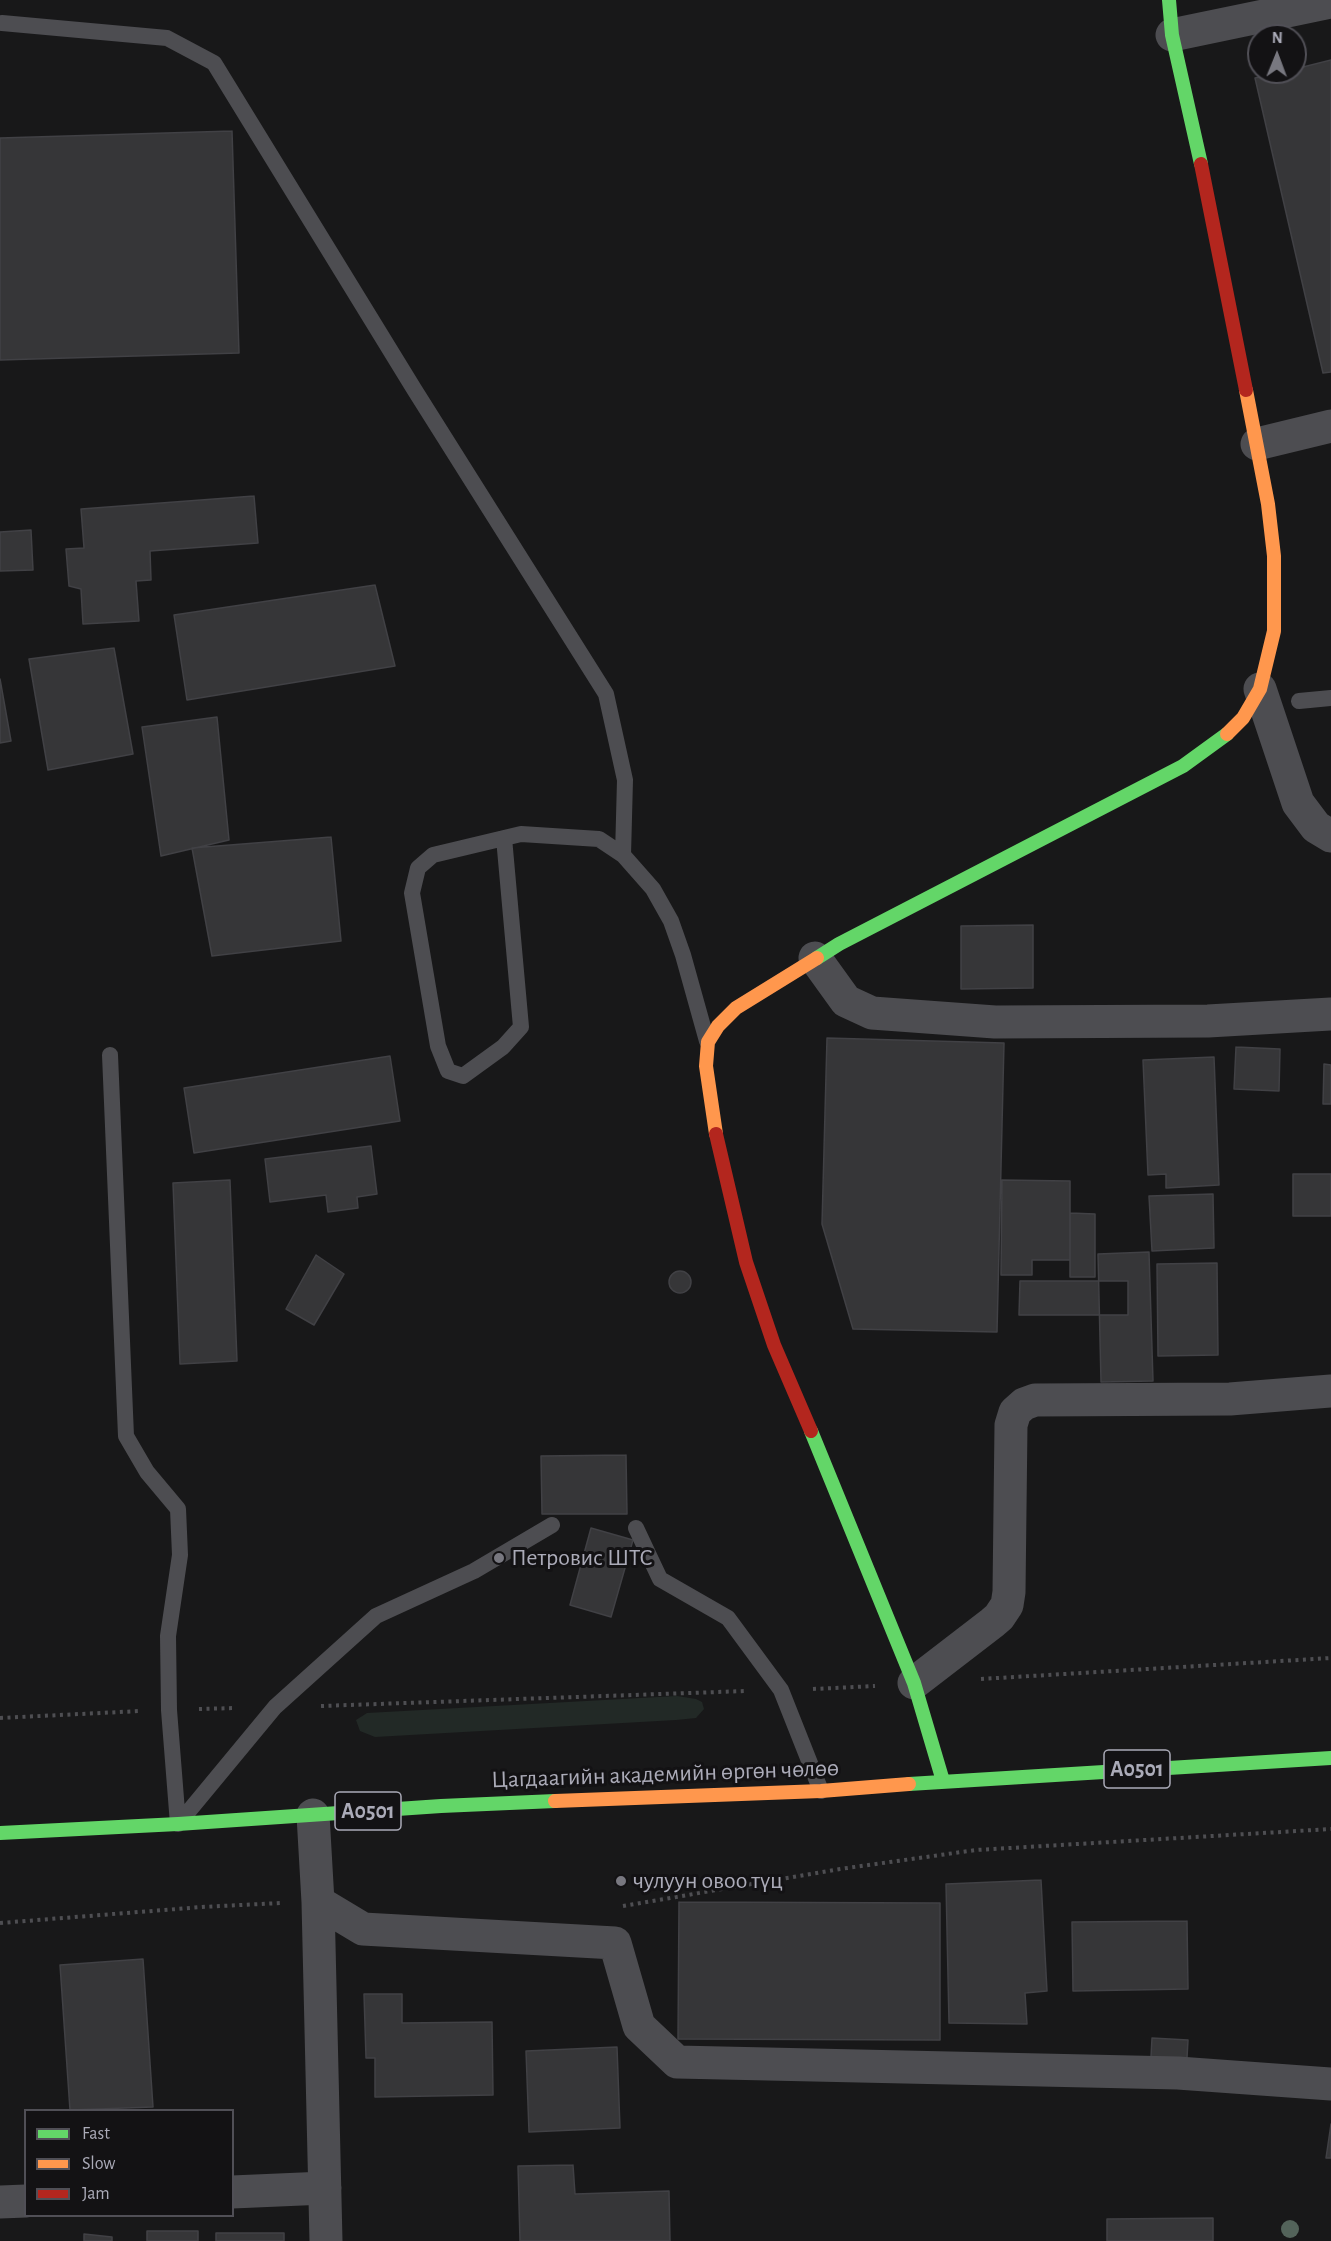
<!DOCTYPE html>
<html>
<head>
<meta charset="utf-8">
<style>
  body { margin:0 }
  #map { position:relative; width:1331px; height:2241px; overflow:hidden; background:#181819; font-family:"Alegreya Sans",sans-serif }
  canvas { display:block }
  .legend { position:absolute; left:24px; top:2109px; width:210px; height:108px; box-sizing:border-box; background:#131214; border:2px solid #504f56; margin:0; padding:8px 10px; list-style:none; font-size:18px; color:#ababb8 }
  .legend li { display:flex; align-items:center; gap:12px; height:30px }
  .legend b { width:30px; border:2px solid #504f56 }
  .north { position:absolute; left:1247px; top:24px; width:60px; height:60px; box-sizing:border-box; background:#131214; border:2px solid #504f56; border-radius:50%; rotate:1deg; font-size:16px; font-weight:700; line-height:24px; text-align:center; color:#ababb8 }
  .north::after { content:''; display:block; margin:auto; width:21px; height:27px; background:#787880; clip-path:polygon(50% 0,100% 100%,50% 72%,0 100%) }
</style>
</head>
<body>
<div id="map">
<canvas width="1331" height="2241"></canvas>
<ul class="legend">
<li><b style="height:8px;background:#63d668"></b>Fast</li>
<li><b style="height:8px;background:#ff974d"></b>Slow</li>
<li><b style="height:8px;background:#b3261e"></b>Jam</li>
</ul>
<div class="north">N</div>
</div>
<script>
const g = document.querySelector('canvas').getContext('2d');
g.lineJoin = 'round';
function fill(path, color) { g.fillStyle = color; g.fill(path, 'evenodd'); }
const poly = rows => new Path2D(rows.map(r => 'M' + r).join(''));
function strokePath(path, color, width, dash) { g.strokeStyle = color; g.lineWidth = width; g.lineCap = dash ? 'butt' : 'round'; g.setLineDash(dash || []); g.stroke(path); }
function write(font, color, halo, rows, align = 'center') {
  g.font = font + ' "Alegreya Sans",sans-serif'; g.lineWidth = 6; g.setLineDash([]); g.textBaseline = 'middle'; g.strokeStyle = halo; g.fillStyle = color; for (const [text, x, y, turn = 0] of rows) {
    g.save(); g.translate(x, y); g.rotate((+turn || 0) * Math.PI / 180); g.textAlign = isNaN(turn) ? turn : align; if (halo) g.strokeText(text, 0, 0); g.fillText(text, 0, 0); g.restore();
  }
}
fill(poly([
  [677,1696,696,1699,702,1702,704,1709,696,1718,676,1720,375,1737,360,1731,356,1720,367,1713]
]), '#222926');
const building = poly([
  [1331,60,1331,372,1323,373,1255,78,1280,72,1295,72,1295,69,1331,60],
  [232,131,239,353,0,360,0,138,232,131],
  [254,496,258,543,150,551,151,580,136,581,139,621,83,624,81,589,69,586,66,549,84,548,81,509,254,496],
  [31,530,33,570,0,571,0,532,31,530],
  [375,585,395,666,187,700,174,615,375,585],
  [114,648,133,754,48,770,29,659,114,648],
  [0,679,11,741,0,743,0,679],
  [217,717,229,840,161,856,142,727,217,717],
  [331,837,341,941,212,956,192,848,331,837],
  [1033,925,1033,988,961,989,961,926,1033,925],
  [827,1038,1004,1043,997,1332,853,1329,822,1224,827,1038],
  [1236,1047,1280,1049,1279,1091,1234,1089,1236,1047],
  [390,1056,400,1121,194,1153,184,1088,390,1056],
  [1214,1057,1219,1185,1166,1188,1166,1174,1148,1175,1143,1060,1214,1057],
  [1324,1064,1331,1065,1331,1104,1323,1104,1324,1064],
  [371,1146,377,1194,357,1197,358,1208,328,1212,326,1195,270,1202,265,1159,371,1146],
  [1293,1174,1331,1174,1331,1216,1293,1216,1293,1174],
  [230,1180,237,1361,180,1364,173,1183,230,1180],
  [1002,1180,1070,1181,1070,1260,1032,1260,1032,1275,1001,1275,1002,1180],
  [1213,1194,1214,1248,1152,1251,1149,1196,1213,1194],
  [1070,1213,1095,1214,1095,1277,1070,1277,1070,1213],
  [1149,1252,1153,1381,1101,1382,1098,1254,1149,1252],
  [316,1255,344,1274,314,1325,286,1309,316,1255],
  [1217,1263,1218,1355,1158,1356,1157,1264,1217,1263],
  '669 1282a11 11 0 1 1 22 0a11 11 0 1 1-22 0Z',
  [1020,1281,1128,1281,1128,1315,1019,1315,1020,1281],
  [626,1455,627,1514,542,1514,541,1456,626,1455],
  [591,1528,633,1540,611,1617,570,1605,591,1528],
  [1041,1880,1047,1991,1025,1993,1027,2024,949,2023,946,1884,1041,1880],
  [679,1902,940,1903,940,2040,678,2039,679,1902],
  [1187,1921,1188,1989,1073,1991,1072,1922,1187,1921],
  [143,1959,153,2107,70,2110,60,1965,143,1959],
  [364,1994,402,1994,402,2023,492,2022,493,2095,375,2097,375,2058,366,2058,364,1994],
  [1152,2038,1188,2040,1187,2058,1151,2057,1152,2038],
  [617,2047,620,2128,529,2132,526,2051,617,2047],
  [1331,2124,1331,2158,1326,2158,1331,2124],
  [573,2165,575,2194,669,2191,670,2241,520,2241,518,2166,573,2165],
  [1213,2218,1213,2241,1107,2241,1107,2219,1213,2218],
  [147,2231,198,2231,198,2241,147,2241,147,2231],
  [216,2233,284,2233,284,2241,216,2241,216,2233],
  [84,2234,112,2237,112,2241,84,2241,84,2234]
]);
fill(building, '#363638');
strokePath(building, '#414145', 1.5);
strokePath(poly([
  [981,1679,1331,1658],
  [813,1689,875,1686],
  [321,1706,746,1691],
  [199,1709,236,1708],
  [0,1718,140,1711],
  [623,1906,840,1869,976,1850,1331,1829],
  [0,1923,202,1907,280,1903]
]), '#4e4e52', 4, [3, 4.5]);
strokePath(poly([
  [2,23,167,38,214,63,414,389,606,694,625,780,623,855],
  [1299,701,1331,698],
  [504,838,521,1027,503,1047,463,1076,448,1071,438,1046,412,893,418,868,433,855,521,834,599,839,623,855,653,889,671,921,683,955,707,1041],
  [110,1055,126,1436,147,1472,178,1509,180,1555,168,1636,169,1710,178,1824],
  [636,1528,660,1579,728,1618,781,1690,821,1791],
  [179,1823,275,1707,376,1616,474,1571,552,1525]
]), '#4d4d51', 16);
strokePath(poly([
  [1172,35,1331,2],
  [1257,444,1331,426],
  [1260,689,1298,803,1316,827,1331,836],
  [815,958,846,1001,872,1013,995,1022,1208,1021,1331,1014],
  [914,1683,992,1623,999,1617,1007,1605,1009,1592,1011,1425,1015,1412,1024,1404,1035,1400,1230,1399,1331,1391],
  [313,1815,318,1902,326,2241],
  [318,1902,363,1929,615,1943,639,2026,677,2062,1178,2073,1331,2084],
  [232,2192,325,2188],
  [0,2202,26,2201]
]), '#4d4d51', 33);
strokePath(poly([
  [1169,0,1172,35,1201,164],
  [817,958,839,944,1183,766,1227,734],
  [811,1431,914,1683,943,1781],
  [909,1784,1331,1758],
  [0,1833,178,1824,441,1806,555,1801]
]), '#63d668', 14);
strokePath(poly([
  [1227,734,1243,718,1260,689,1274,631,1274,556,1268,504,1246,390],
  [716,1134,706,1066,708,1042,718,1026,736,1008,817,958],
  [555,1801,821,1791,909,1784]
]), '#ff974d', 14);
strokePath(poly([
  [1201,164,1246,390],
  [716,1134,746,1262,774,1345,811,1431]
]), '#b3261e', 14);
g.fillStyle = '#53635a';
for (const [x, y] of [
  [1290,2229]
]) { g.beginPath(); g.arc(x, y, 9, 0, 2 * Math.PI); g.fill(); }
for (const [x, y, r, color] of [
  [499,1558,6,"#787880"],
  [621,1881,6,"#787880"]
]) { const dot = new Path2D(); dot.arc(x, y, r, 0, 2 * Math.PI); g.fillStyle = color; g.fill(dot); strokePath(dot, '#131214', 2); }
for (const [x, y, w] of [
  [1137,1769,66],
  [368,1811,66]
]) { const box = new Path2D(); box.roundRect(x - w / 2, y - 19, w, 38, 4.5); g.fillStyle = '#131214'; g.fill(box); strokePath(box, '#ababb8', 1.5); }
write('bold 22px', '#ababb8', null, [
  ["A0501",1137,1769],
  ["A0501",368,1811]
]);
write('24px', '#ababb8', '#131214', [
  ["Петровис ШТС",511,1558],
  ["чулуун овоо түц",633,1881]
], 'left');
write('24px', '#ababb8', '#131214', [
  ["Цагдаагийн академийн өргөн чөлөө",665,1774,-2]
]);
</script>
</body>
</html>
